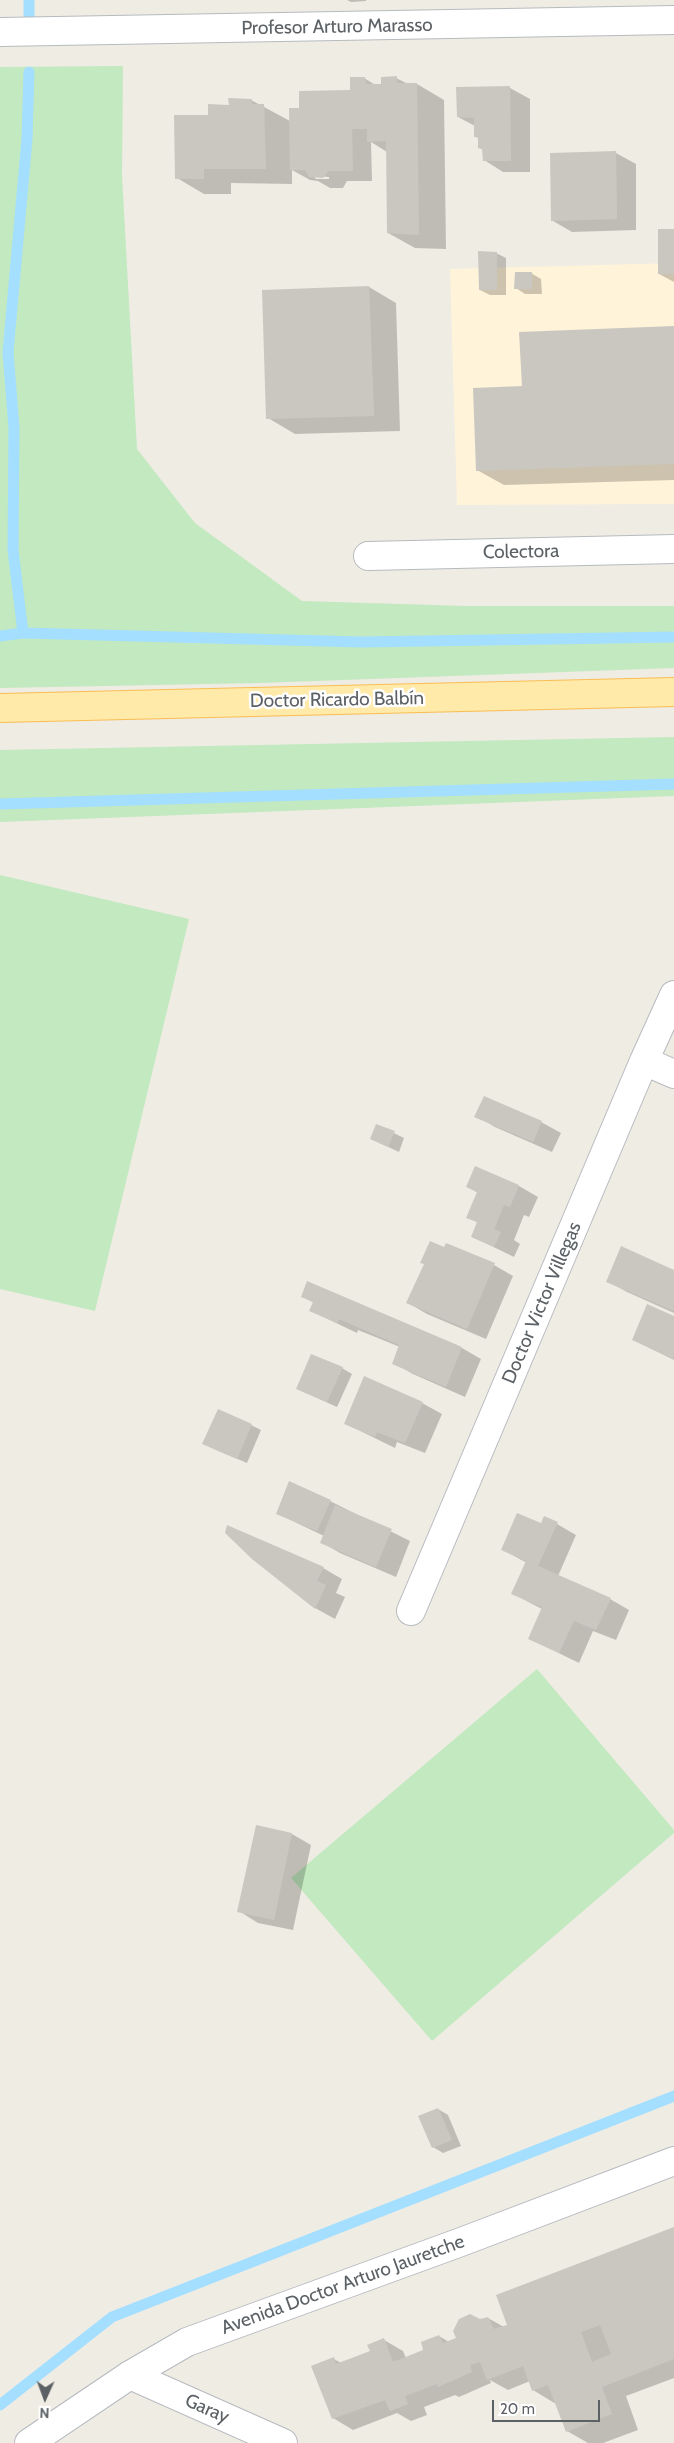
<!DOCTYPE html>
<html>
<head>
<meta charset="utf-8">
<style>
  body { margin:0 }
  #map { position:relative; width:674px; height:2443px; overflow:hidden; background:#efece4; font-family:Cabin,sans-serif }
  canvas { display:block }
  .north { position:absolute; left:20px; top:2373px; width:50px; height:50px; -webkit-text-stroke:4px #fff; paint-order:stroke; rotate:182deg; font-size:14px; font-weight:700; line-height:20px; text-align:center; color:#5c6165 }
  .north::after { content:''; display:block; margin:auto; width:18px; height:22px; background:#5c6165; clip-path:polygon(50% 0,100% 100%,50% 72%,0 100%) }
  .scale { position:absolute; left:492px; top:2400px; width:108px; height:22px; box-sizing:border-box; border:2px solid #5c6165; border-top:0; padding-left:6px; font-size:15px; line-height:18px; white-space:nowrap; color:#5c6165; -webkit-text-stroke:4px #fff; paint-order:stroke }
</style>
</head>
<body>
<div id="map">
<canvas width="674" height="2443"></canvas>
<div class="north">N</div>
<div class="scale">20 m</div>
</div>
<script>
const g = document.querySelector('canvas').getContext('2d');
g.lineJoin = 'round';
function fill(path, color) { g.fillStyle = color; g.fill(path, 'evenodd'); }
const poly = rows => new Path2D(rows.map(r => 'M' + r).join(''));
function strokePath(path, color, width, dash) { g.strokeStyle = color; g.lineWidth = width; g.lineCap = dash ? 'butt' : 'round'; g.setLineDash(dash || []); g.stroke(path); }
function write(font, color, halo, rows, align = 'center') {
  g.font = font + ' Cabin,sans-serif'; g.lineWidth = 5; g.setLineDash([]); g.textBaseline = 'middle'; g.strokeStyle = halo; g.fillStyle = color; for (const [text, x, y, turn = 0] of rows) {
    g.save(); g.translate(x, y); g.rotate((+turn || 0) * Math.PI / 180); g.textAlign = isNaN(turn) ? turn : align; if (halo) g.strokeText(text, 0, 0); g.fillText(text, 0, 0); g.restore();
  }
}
fill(poly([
  [674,263,674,504,457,505,450,269]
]), '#fff3d9');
fill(poly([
  [123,66,122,175,137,449,195,523,302,601,466,606,674,606,674,668,260,683,0,688,0,67],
  [674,737,674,796,0,822,0,750],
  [0,875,189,919,95,1311,0,1289],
  [537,1669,674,1830,674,1833,432,2041,291,1878]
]), '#c2e9bf');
fill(poly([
  [347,0,366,0,366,1,351,2],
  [364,78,377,86,383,86,396,78,408,84,417,84,444,100,446,249,415,248,388,233,387,152,371,142,372,181,347,181,343,188,330,188,318,181,310,180,292,170,292,184,231,183,231,194,204,194,177,178,209,116,230,106,251,100,290,121,300,109,352,91],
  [314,176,329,177,329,179,316,179],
  [510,88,530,99,530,172,503,172,484,160,484,150,479,148,479,139,475,136,475,126,458,117,458,89],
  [616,153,636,164,636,230,572,232,553,221,552,155],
  [674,230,674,282,659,274],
  [496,253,506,258,506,295,490,295,480,290],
  [531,273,541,279,542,294,525,294,516,288],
  [369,287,396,303,400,431,295,434,268,418,263,291],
  [674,327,674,480,504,485,477,470,523,388],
  [476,1116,541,1122,561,1133,552,1152,495,1127],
  [377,1125,404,1138,399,1152,371,1139],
  [519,1186,538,1197,529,1217,524,1215,514,1240,520,1244,514,1257,473,1237,478,1223,468,1217,478,1193,468,1187],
  [494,1265,513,1276,486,1339,427,1314,408,1303],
  [674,1272,674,1313,627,1292,607,1281],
  [308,1283,462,1348,481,1359,465,1397,413,1374,393,1363,400,1347,358,1330,357,1333,311,1311,314,1303,302,1296],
  [674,1317,674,1360,633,1340],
  [342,1368,352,1374,337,1407,297,1389],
  [422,1403,442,1414,425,1453,397,1442,395,1448,346,1424],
  [251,1425,261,1430,247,1463,214,1449],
  [330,1501,410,1541,396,1577,340,1553,321,1542,324,1536,278,1514],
  [557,1524,576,1535,558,1576,610,1599,629,1610,616,1640,593,1631,579,1663,530,1639,542,1609,513,1594,527,1563,503,1550,542,1525],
  [253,1558,323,1568,342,1579,336,1593,345,1597,335,1619,315,1608],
  [292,1834,311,1845,293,1930,258,1923,239,1911],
  [438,2109,448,2115,461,2146,443,2153,433,2147],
  [674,2229,674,2378,626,2396,638,2430,603,2443,588,2443,567,2431,556,2404,533,2390,530,2381,508,2390,490,2380,491,2383,459,2397,455,2395,424,2407,427,2415,411,2421,397,2413,353,2430,333,2418,334,2359,341,2363,371,2352,384,2340,403,2351,406,2358,424,2351,439,2336,449,2342,457,2339,480,2320,488,2318,504,2327]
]), '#0003');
strokePath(poly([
  [29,23,29,0],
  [23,633,362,642,674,637],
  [0,636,23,633,13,550,14,428,8,352,27,139,29,72],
  [0,804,674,784],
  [0,2405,112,2317,674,2096]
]), '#a4dfff', 11);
fill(poly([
  [397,76,397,83,417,83,419,235,387,233,386,141,367,142,367,129,352,129,353,171,328,171,323,178,309,177,305,170,290,170,289,108,299,108,299,91,350,90,350,77,365,77,366,84,381,84,381,77],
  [510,86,511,161,483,161,482,149,478,148,478,137,474,137,474,118,457,117,456,87],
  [228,98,252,99,252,104,264,104,266,169,204,169,204,179,175,179,174,115,208,115,208,104,229,105],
  [616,151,617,219,551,221,550,153],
  [658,229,674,229,674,274,658,274],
  [478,251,497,252,497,290,479,290],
  [515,272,532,272,532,289,514,289],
  [369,286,374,416,266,419,262,290],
  [674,326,674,464,476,471,473,388,522,386,519,332],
  [484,1096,542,1121,533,1142,474,1117],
  [376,1124,395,1131,388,1147,370,1139],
  [475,1166,519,1185,510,1207,504,1205,494,1229,501,1232,494,1247,471,1237,477,1222,466,1218,477,1192,466,1187],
  [430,1241,444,1247,446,1243,495,1263,467,1329,406,1303,424,1264,420,1263],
  [621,1246,674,1270,674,1311,606,1282],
  [307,1281,462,1347,446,1387,392,1364,399,1345,339,1319,337,1323,309,1311,313,1302,301,1297],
  [647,1304,674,1316,674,1359,632,1340],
  [311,1354,343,1367,327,1402,296,1389],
  [364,1376,423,1402,405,1443,377,1432,375,1437,344,1424],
  [218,1409,252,1424,237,1459,202,1444],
  [289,1481,331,1500,317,1531,276,1514],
  [335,1505,392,1529,376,1567,320,1543],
  [517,1513,541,1523,544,1516,558,1522,538,1566,611,1598,596,1630,574,1621,559,1653,528,1639,542,1607,511,1594,526,1561,501,1550],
  [227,1525,324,1567,317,1581,326,1585,315,1609,252,1559,225,1533],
  [256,1825,292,1833,274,1920,237,1912],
  [438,2108,452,2140,432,2148,418,2116],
  [674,2227,674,2359,602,2387,612,2414,566,2432,548,2385,532,2391,523,2366,487,2380,480,2362,470,2365,472,2372,438,2387,437,2384,405,2396,408,2404,390,2411,385,2400,332,2419,311,2366,334,2357,336,2364,370,2351,367,2345,384,2338,393,2362,423,2350,421,2342,439,2335,443,2343,456,2338,453,2331,459,2319,470,2314,480,2319,488,2317,494,2329,507,2325,496,2295],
  [600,2325,611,2354,592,2362,581,2332]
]), '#cac7c1');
const minor = poly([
  [0,32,674,20],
  [368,556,674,549],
  [644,1061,674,1074],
  [411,1611,644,1061,674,995],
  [130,2375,283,2443]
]);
const secondary = poly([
  [29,2443,130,2375,187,2342,461,2242,674,2161]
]);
const primary = poly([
  [0,708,674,692]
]);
strokePath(minor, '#b6bbbf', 30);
strokePath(secondary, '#b5babf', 30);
strokePath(primary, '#fabd52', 30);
strokePath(minor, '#fff', 28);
strokePath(secondary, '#fff', 28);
strokePath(primary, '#ffeaa9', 28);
write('19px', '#5c6165', '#fff', [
  ["Profesor Arturo Marasso",337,27,-1],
  ["Colectora",521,552,-1],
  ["Doctor Ricardo Balbín",337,700,-1],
  ["Doctor Victor Villegas",542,1303,-67],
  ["Avenida Doctor Arturo Jauretche",343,2285,-20],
  ["Garay",207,2409,24]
]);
</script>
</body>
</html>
